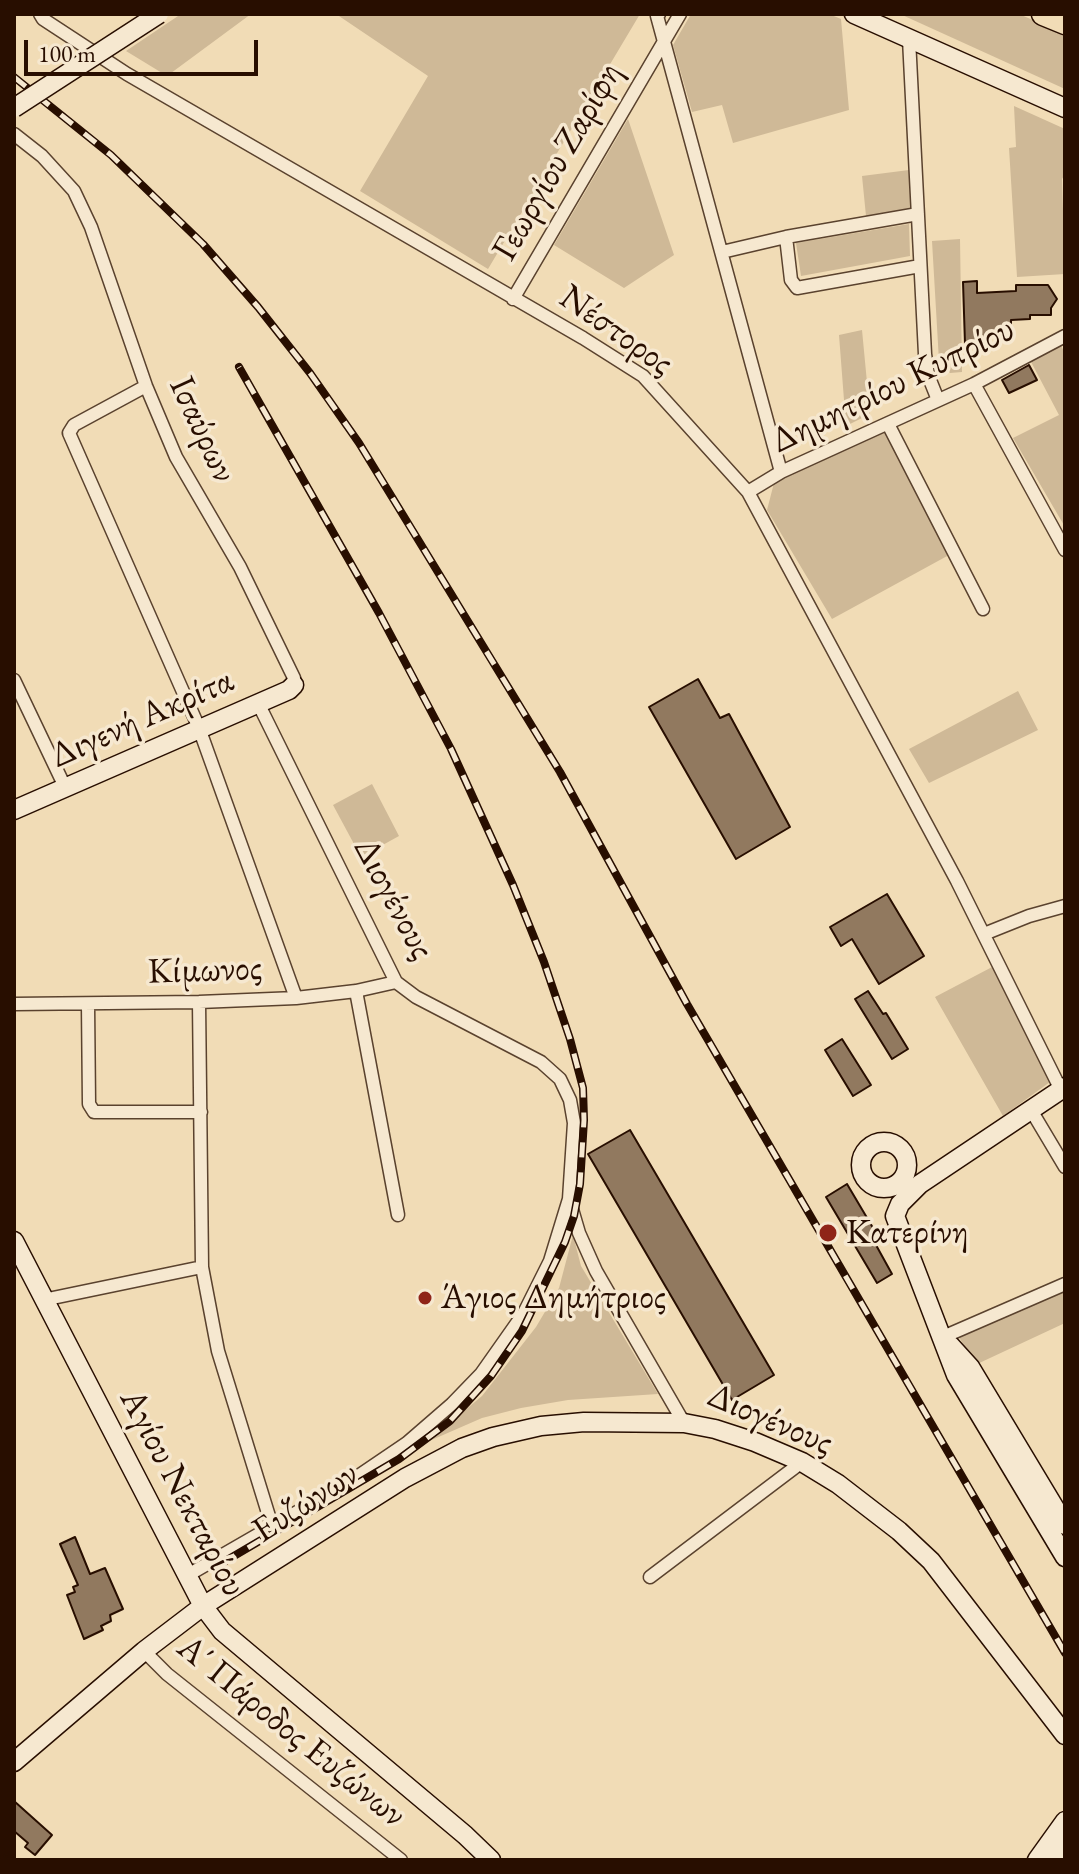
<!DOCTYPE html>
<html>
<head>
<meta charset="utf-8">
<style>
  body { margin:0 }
  #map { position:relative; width:1079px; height:1874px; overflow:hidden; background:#f1dcb6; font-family:"EB Garamond",serif }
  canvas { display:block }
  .frame { position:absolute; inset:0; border:16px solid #280e00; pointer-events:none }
  .scale { position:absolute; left:24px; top:40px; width:234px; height:36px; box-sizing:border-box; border:4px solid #280e00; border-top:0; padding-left:10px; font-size:24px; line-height:28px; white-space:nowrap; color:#280e00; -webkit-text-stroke:6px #f6e8d0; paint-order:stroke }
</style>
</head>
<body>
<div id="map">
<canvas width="1079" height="1874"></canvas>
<div class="frame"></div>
<div class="scale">100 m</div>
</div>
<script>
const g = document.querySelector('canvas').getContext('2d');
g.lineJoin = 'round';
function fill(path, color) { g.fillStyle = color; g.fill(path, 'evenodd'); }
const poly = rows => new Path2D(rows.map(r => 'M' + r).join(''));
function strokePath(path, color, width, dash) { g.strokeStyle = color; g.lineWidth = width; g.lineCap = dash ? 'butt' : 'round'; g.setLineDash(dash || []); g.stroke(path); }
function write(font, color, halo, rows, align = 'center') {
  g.font = font + ' "EB Garamond",serif'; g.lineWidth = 7; g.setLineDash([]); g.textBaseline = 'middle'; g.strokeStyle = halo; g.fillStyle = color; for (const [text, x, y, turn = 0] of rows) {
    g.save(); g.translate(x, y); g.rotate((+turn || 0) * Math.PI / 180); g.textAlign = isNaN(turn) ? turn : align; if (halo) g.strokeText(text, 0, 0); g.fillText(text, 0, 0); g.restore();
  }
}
fill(poly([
  [181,14,251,14,167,76,126,51],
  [336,14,640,14,488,269,360,191,428,76],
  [691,14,829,14,841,19,849,110,733,143,722,105,692,112,673,45],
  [900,14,1019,14,1065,34,1065,89],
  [1014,106,1065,129,1065,174,1062,179,1065,274,1017,277,1009,148,1016,147],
  [628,119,674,255,624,288,554,245],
  [909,170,912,210,866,216,862,176],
  [909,224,910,256,801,276,796,243],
  [960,239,962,372,950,373,939,361,932,241],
  [862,330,870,414,846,426,839,335],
  [1060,344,1065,353,1065,527,1013,438,1059,415,1029,358],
  [887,428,949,555,832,619,767,510,774,483],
  [1018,691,1038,730,929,783,909,749],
  [372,784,399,836,361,857,333,805],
  [994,966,1050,1082,1003,1116,935,997],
  [573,1235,581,1266,658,1394,568,1400,521,1408,482,1418,427,1442,482,1396,536,1327,559,1288],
  [1065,1291,1065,1323,975,1365,959,1337]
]), '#cfb997');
const building = poly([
  [977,281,977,293,1016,291,1016,285,1048,285,1057,299,1051,308,1051,315,1030,315,1030,319,1011,320,1011,335,984,337,984,344,965,344,963,282,977,281],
  [1029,365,1037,380,1009,393,1002,380,1029,365],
  [698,679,720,718,729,714,790,827,736,859,649,707,698,679],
  [887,894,924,956,879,984,852,939,841,946,830,927,887,894],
  [868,991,883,1014,886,1013,908,1049,892,1059,855,999,868,991],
  [842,1039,871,1085,853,1096,825,1050,842,1039],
  [630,1130,774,1375,732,1400,588,1154,630,1130],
  [847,1184,876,1233,871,1236,892,1274,877,1283,826,1197,847,1184],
  [75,1537,90,1574,105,1568,123,1609,110,1615,111,1621,101,1626,103,1630,84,1639,67,1595,75,1592,73,1587,78,1585,60,1544,75,1537],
  [14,1801,52,1835,35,1855,25,1847,28,1843,14,1831,14,1801]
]);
fill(building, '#91795f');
strokePath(building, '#280e00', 2);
const street = poly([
  [40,14,43,19,127,74,583,338,643,376,748,492,957,881,1061,1090],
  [659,14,657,16,781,472],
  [909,39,925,354,928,375,938,400],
  [14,134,42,156,74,191,91,227,146,386,176,457,240,567,294,678,294,685],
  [786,237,791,280,797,288,920,266],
  [722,252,786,237,918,214],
  [513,299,680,14],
  [974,384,1065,550],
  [146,386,74,425,69,433,199,728,296,998],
  [888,424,983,609],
  [748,492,781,472,974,384,1065,336],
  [14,680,65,787],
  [258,703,396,982,416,997,541,1062,560,1079,570,1100,574,1123,569,1199,579,1233,596,1271,684,1423],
  [984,934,1029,916,1065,906],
  [356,991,398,1215],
  [199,1002,202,1267,218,1351,272,1526],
  [14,1004,199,1002,296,998,356,991,396,982],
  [88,1004,89,1104,94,1112,201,1112],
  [1031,1110,1065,1167],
  [43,1300,202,1267],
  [943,1337,1065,1284],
  [188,1575,351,1481,407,1443,452,1404,481,1374,524,1313,550,1261,569,1199],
  [650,1577,802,1462],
  [144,1651,167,1674,401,1860]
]);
const secondary = poly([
  [854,14,1065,108],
  [14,810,289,690,294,685],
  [1065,1087,920,1184,900,1204,895,1216,956,1375,1065,1557],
  '861 1165a23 23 0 1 1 46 0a23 23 0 1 1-46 0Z',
  [14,1241,203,1606,222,1631,465,1835,491,1860],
  [950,1345,970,1367,1065,1525],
  [14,1762,144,1651,203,1606,405,1478,462,1448,493,1437,541,1426,584,1422,684,1423,715,1429,755,1442,802,1462,838,1484,899,1531,931,1561,1065,1735],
  [1037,1860,1065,1821],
  [1053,1860,1064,1845]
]);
const highway = poly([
  [1043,14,1065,23]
]);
strokePath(street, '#5a422e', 15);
strokePath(secondary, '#280e00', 21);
strokePath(highway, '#280e00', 25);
strokePath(street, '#f6e8d0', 12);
strokePath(secondary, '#f6e8d0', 18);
strokePath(highway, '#f1dcb6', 22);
const rail = poly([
  [14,77,111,155,203,244,258,307,310,373,359,443,560,772,687,1004,1065,1653],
  [222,1563,399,1459,450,1421,491,1376,522,1331,565,1242,574,1216,580,1184,584,1120,583,1088,570,1039,544,962,513,885,451,749,379,613,239,367]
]);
strokePath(rail, '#280e00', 8);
strokePath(rail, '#f6e8d0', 5, [15]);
const secondaryBridge = poly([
  [14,108,159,14]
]);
strokePath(secondaryBridge, '#280e00', 21, []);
strokePath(secondaryBridge, '#f6e8d0', 18);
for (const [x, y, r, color] of [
  [828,1233,10,"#8f2418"],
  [425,1298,8,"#8f2418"]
]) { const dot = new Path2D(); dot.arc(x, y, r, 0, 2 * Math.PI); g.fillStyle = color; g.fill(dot); strokePath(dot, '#f6e8d0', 3); }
write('36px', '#280e00', '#f6e8d0', [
  ["Γεωργίου Ζαρίφη",558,162,-60],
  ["Νέστορος",616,331,35],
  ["Δημητρίου Κυπρίου",893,386,-26],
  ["Ισαύρων",202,430,65],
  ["Διγενή Ακρίτα",142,719,-24],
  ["Διογένους",393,899,62],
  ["Κίμωνος",205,971,-2],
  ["Διογένους",770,1420,23],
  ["Αγίου Νεκταρίου",182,1493,62],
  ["Ευζώνων",306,1503,-33],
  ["Α΄ Πάροδος Ευζώνων",291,1732,39]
]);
write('36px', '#280e00', '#f6e8d0', [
  ["Κατερίνη",846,1233],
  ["Άγιος Δημήτριος",441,1298]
], 'left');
</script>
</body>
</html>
